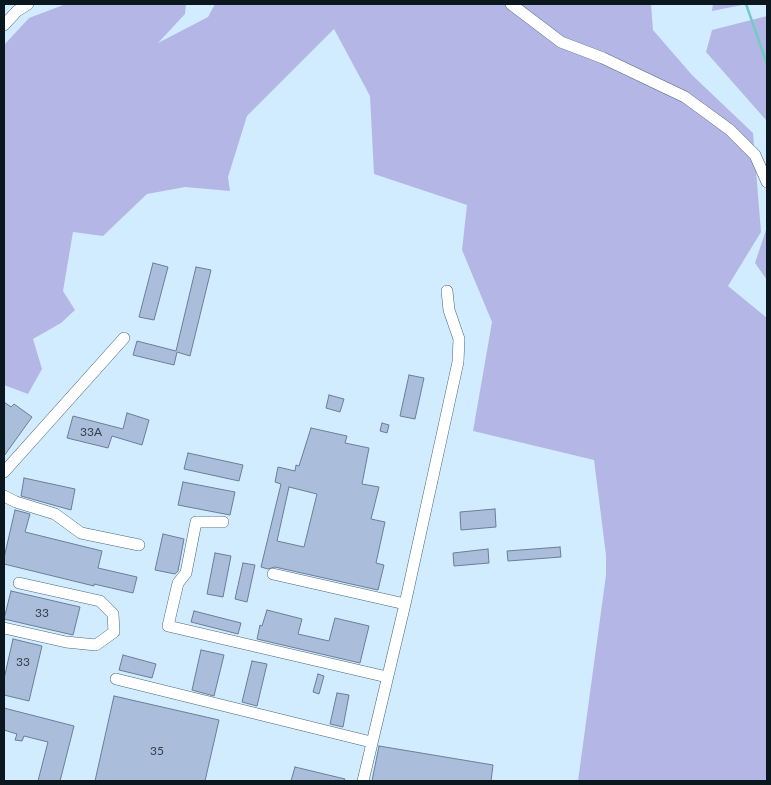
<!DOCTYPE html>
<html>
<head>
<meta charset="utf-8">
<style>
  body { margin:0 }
  #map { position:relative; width:771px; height:785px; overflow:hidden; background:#d1ecfe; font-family:Lato,sans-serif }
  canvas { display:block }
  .frame { position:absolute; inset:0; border:5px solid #0b171f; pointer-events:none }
</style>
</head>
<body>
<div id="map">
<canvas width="771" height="785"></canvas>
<div class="frame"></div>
</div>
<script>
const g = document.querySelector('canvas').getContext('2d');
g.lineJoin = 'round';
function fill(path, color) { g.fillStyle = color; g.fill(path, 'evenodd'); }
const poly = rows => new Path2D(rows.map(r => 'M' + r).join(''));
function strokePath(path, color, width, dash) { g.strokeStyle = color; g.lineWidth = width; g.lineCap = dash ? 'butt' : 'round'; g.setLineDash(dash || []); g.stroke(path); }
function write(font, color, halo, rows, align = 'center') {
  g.font = font + ' Lato,sans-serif'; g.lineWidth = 4; g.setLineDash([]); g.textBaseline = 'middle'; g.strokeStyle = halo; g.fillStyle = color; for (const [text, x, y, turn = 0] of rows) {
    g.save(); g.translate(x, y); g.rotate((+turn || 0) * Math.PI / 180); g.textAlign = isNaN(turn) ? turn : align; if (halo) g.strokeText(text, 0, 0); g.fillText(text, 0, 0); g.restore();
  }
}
fill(poly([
  [66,4,186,4,185,14,158,43,208,17,215,4,651,4,653,30,692,75,753,133,761,232,728,286,767,318,767,781,578,781,606,575,606,555,594,460,473,431,492,322,462,250,467,205,374,174,370,96,334,29,247,116,228,177,230,191,185,187,147,194,103,236,73,232,63,291,75,310,61,323,33,339,42,369,28,394,4,385,4,45,29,18],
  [713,4,747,4,712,11],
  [767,16,767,140,766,120,706,52,712,30],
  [767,227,767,280,755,263]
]), '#b4b7e6');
strokePath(poly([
  [746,4,767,64]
]), '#73cbc5', 2.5);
const building = poly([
  [153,263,168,267,154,320,139,317,153,263],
  [196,267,211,270,190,356,177,352,174,365,133,355,137,341,176,351,196,267],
  [409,375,424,378,415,419,400,416,409,375],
  [329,395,344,399,340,412,326,408,329,395],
  [4,402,11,407,14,404,32,417,4,456,4,402],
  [127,413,149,420,142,445,112,436,108,448,67,438,73,416,123,429,127,413],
  [382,423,389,425,387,433,380,431,382,423],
  [311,428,347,436,345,443,369,448,362,484,379,487,371,519,385,522,376,563,384,565,378,590,275,567,268,569,261,567,281,484,275,482,278,467,295,471,296,465,299,466,311,428],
  [289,487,317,494,304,547,277,541,289,487],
  [188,453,243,465,239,481,184,469,188,453],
  [24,478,75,489,71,510,21,496,24,478],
  [183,482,235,492,230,515,178,505,183,482],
  [495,509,496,527,461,530,460,512,495,509],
  [15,510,30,514,25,532,102,551,98,568,137,577,133,593,94,584,94,586,4,564,4,558,15,510],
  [163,534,184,539,178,571,175,574,155,570,163,534],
  [560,547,561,557,508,561,507,551,560,547],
  [488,549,489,563,454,566,453,553,488,549],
  [215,553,231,556,223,597,207,594,215,553],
  [243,563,255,565,247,602,235,599,243,563],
  [11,591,80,607,73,635,4,619,11,591],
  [267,610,302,619,298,634,329,641,335,618,369,626,360,663,257,639,260,625,262,626,267,610],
  [194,611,241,623,238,634,191,622,194,611],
  [13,639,42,646,29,701,4,695,4,679,13,639],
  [201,650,224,655,214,696,192,690,201,650],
  [123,655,156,664,152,678,119,670,123,655],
  [252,661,267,664,257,706,242,702,252,661],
  [318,674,324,676,319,694,313,692,318,674],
  [337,693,349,695,343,727,330,724,337,693],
  [114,696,219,720,205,781,95,781,114,696],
  [4,708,74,726,60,781,38,781,48,742,24,736,22,741,15,740,17,734,4,730,4,708],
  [379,746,493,765,491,781,372,781,379,746],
  [295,767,345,779,344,781,291,781,295,767]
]);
fill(building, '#aabedb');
strokePath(building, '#6b7d98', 1);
const minor = poly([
  [511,4,561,42,603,58,685,97,730,130,755,155,767,182],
  [4,25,17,11,28,4],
  [4,472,124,338],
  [4,496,16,502,55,514,81,533,139,545],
  [223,522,196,522,186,573,178,583,168,626,387,677],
  [273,574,405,604],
  [4,628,66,642,96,645,114,632,113,614,100,601,19,583],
  [116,679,371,742],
  [363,781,405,604,458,362,459,339,449,310,447,291]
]);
strokePath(minor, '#49677a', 12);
strokePath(minor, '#fff', 11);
write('12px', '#33414e', null, [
  ["33А",91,432],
  ["33",42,613],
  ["33",23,662],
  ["35",157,751]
]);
</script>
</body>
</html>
